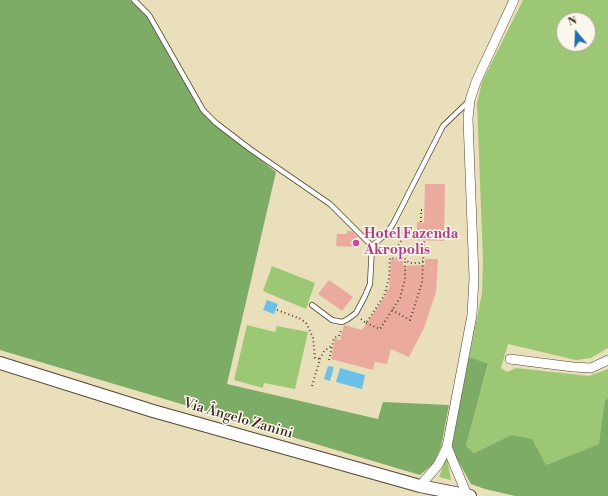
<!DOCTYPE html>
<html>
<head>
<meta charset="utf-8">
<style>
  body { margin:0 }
  #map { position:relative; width:608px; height:496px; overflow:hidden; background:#e9dfba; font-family:"Libre Bodoni",serif }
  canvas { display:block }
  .north { position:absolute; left:556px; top:12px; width:40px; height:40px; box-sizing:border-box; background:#fbf7ec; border:1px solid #aea59a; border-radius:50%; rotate:341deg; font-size:11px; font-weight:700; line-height:16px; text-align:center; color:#3b2a1e }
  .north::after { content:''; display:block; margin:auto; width:14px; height:18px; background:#1f6fb2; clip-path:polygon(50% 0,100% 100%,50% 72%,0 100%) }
</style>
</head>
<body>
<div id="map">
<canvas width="608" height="496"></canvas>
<div class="north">N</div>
</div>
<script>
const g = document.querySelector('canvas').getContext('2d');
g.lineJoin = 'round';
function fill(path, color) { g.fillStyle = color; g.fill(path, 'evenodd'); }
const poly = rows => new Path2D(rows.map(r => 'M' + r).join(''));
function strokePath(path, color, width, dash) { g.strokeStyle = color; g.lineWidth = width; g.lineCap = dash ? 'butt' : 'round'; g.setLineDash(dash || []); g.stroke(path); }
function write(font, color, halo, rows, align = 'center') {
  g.font = font + ' "Libre Bodoni",serif'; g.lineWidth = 3; g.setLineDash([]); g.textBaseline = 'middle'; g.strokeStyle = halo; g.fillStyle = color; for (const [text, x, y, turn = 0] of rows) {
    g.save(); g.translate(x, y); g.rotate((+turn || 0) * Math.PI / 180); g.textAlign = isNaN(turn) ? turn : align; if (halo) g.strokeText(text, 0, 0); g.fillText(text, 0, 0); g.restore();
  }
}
fill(poly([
  [523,0,608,0,608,348,591,358,576,360,508,344,501,368,507,372,516,368,589,376,608,369,608,398,605,400,600,444,546,465,511,435,474,453,466,446,488,365,469,357,482,293,483,261,477,103,482,82],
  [564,20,588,20,588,44,564,44],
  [272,266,315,283,306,309,263,291],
  [247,325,275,332,277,326,308,332,295,389,264,383,263,388,234,380],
  [447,457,451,480,439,477]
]), '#9cc876');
fill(poly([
  [0,0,130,0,148,16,202,112,216,125,276,172,227,384,378,419,383,402,449,405,441,447,433,464,420,475,0,350],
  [469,357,488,364,466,446,474,453,511,435,532,439,546,465,599,444,605,400,608,398,608,496,515,496,485,489,471,484,457,459,452,445]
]), '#7dac67');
fill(poly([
  [267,300,278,304,274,314,263,310],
  [328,366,334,367,330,381,324,379],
  [340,368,365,375,362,389,336,382]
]), '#6bc0e8');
fill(poly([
  [425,184,445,184,444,241,417,240,417,222,424,223],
  [347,231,352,231,357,236,357,247,336,246,337,234,347,234],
  [391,259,403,260,403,266,425,265,425,259,438,259,436,292,424,328,409,357,391,349,387,364,375,362,373,370,331,359,335,339,340,340,344,325,362,330,386,295,386,289,389,290],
  [329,280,353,297,342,311,318,294]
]), '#eaaa9e');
const lane = poly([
  [134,0,149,15,203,110,216,123,250,149,330,204,372,246,370,284,365,296,356,313,348,319,342,322,332,320,312,305],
  [372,246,386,234,393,224,443,126,468,102]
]);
const street = poly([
  [510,359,573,367,591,368,608,360],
  [447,447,467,495],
  [420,486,438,465,447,447,472,315,474,278,468,119,470,100,476,82,514,0]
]);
const secondary = poly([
  [0,363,153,411,420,486,470,496]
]);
strokePath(lane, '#554535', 6);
strokePath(street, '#554535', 10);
strokePath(secondary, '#554535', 14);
strokePath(poly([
  [421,222,421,210,425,210],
  [380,254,383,250,391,252,396,250,404,236,417,232],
  [277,310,301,319,307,324,313,338,315,358,320,359],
  [392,310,410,320,422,283,424,241],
  [361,319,366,323,384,296,389,278,390,258,405,259,409,263,420,263,423,261],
  [366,323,380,329,400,298,405,279,405,260],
  [329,360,334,338,339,336,341,330],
  [312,386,320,359,324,351,333,345]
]), '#554535', 2, [1, 3]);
strokePath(lane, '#fff', 4.5);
strokePath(street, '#fff', 9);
strokePath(secondary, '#fff', 12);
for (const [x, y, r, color] of [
  [356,243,4,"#d1479c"]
]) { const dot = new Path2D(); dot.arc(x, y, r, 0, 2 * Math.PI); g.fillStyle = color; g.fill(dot); strokePath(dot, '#fbf7ec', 1.5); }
write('bold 14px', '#b23c85', '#fbf7ec', [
  ["Hotel Fazenda",364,235],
  ["Akropolis",364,251]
], 'left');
write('14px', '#3b2a1e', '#fbf7ec', [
  ["Via Ângelo Zanini",238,419,16]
]);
</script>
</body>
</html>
